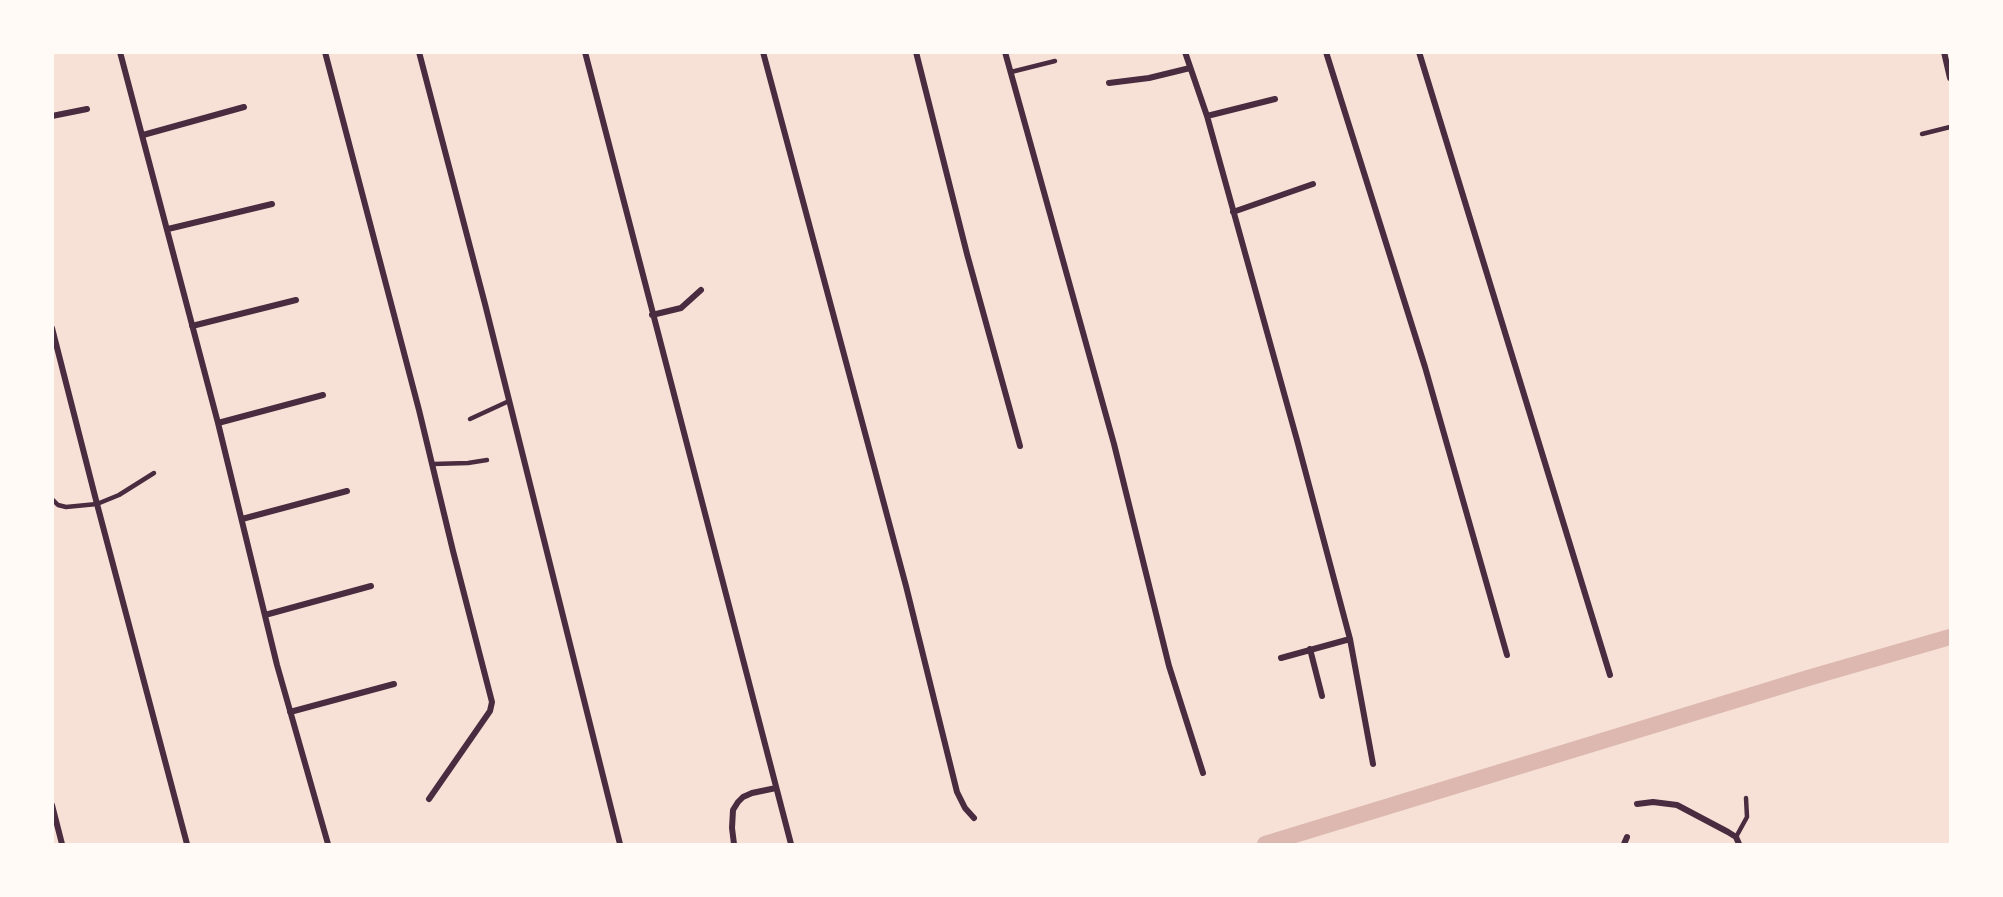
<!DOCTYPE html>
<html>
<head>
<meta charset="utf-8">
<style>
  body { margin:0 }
  #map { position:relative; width:2003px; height:897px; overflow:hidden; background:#f7e1d7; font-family:"Libre Baskerville",serif }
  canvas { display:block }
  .frame { position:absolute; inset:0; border:54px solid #fffaf5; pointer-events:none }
</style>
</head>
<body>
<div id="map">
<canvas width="2003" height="897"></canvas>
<div class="frame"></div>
</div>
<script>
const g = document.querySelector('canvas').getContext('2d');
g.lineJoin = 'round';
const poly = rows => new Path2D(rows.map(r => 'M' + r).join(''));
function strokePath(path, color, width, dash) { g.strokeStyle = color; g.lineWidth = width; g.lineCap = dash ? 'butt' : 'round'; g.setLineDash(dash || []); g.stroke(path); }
strokePath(poly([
  [1265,844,1808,678,1950,637]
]), '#dcb8b0', 16);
strokePath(poly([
  [1011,72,1055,61],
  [1922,134,1950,127],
  [470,419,509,401],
  [433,464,468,463,487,460],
  [52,499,58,505,66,507,97,504,119,495,154,473],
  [1736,837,1747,817,1746,798]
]), '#4a2c40', 4.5);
strokePath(poly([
  [120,52,218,423,277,665,328,844],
  [325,52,419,410,453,551,492,702,490,711,429,799],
  [419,52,485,304,620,844],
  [585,52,791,844],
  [763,52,906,586,957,792,965,808,974,818],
  [916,52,967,254,1020,446],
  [1005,52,1114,444,1169,666,1203,773],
  [1185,52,1207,116,1297,440,1350,639,1373,764],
  [1326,52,1425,367,1507,655],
  [1419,52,1610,675],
  [1944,52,1950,78],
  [1109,83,1149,78,1190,68],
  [52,116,87,109],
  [1207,116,1275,99],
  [143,135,244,107],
  [1233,212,1313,184],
  [168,229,272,204],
  [652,315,681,308,701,290],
  [192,326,296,300],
  [52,328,97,504,187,844],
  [218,423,323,395],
  [242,519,347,491],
  [265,615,371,586],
  [1310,649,1322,696],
  [1281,658,1350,639],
  [290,712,394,684],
  [1637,804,1653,802,1677,805,1728,832,1736,837,1739,844],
  [52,805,62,844],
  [734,844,732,828,733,810,738,802,743,797,752,793,776,788],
  [1624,844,1627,837]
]), '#4a2c40', 6);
</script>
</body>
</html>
